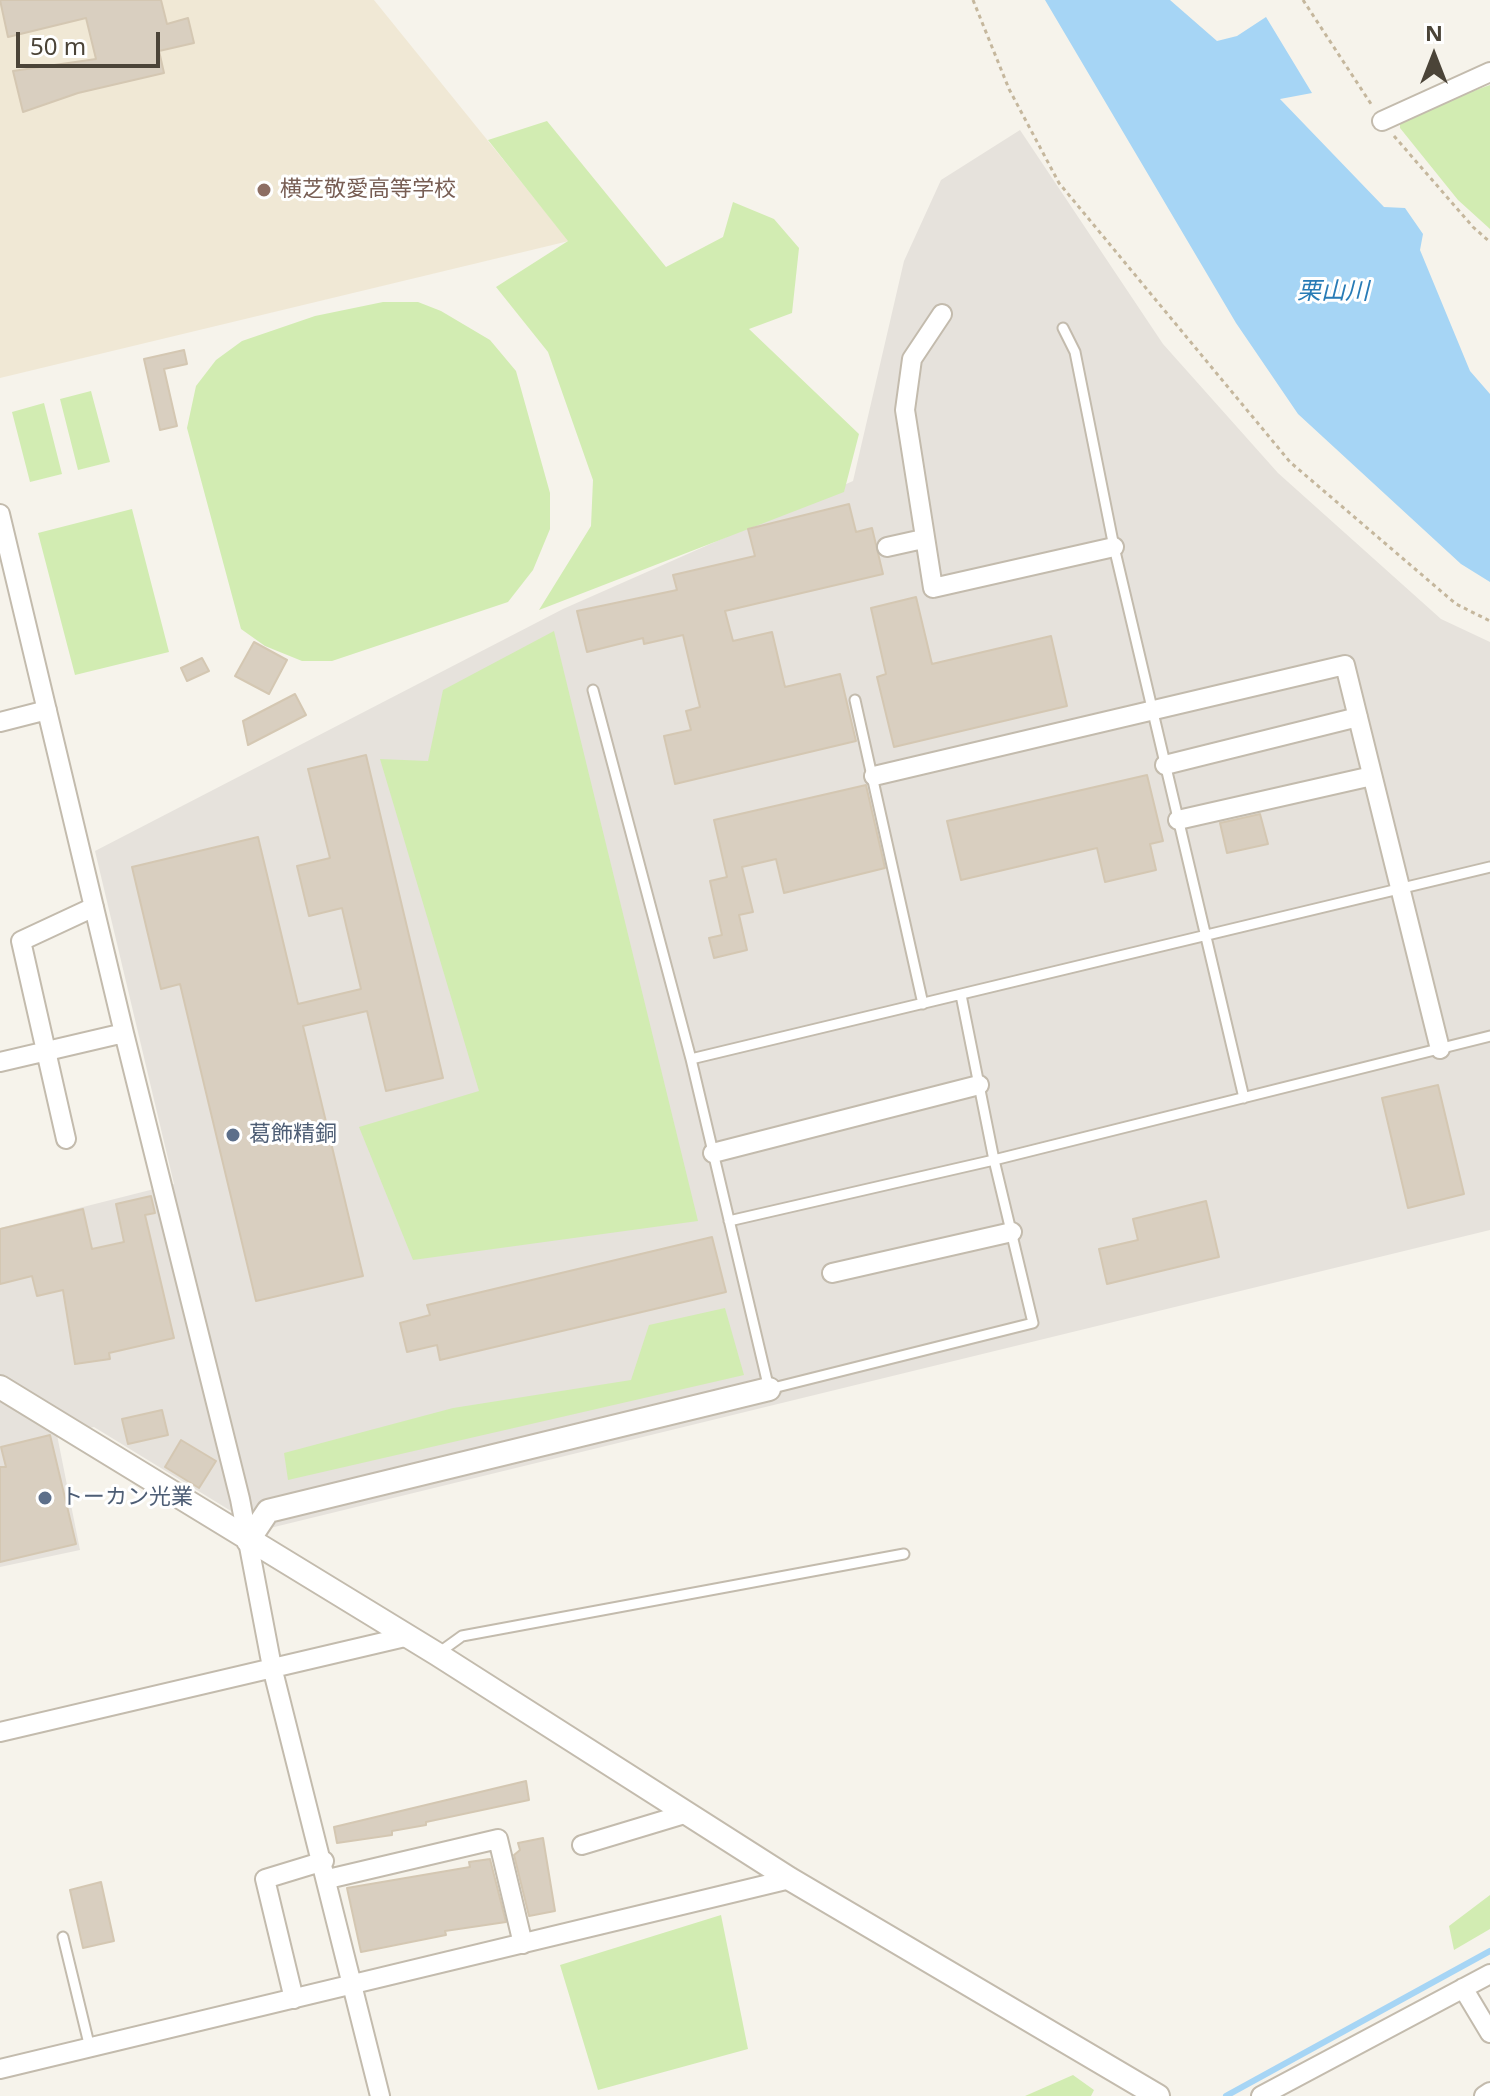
<!DOCTYPE html>
<html>
<head>
<meta charset="utf-8">
<style>
  body { margin:0 }
  #map { position:relative; width:1490px; height:2096px; overflow:hidden; background:#f6f3eb; font-family:"Noto Sans",sans-serif }
  canvas { display:block }
  .north { position:absolute; left:1394px; top:16px; width:80px; height:80px; -webkit-text-stroke:6px #fff; paint-order:stroke; rotate:0deg; font-size:22px; font-weight:700; line-height:32px; text-align:center; color:#4b4438 }
  .north::after { content:''; display:block; margin:auto; width:28px; height:36px; background:#4b4438; clip-path:polygon(50% 0,100% 100%,50% 72%,0 100%) }
  .scale { position:absolute; left:16px; top:32px; width:144px; height:36px; box-sizing:border-box; border:4px solid #4b4438; border-top:0; padding-left:10px; font-size:24px; line-height:28px; white-space:nowrap; color:#4b4438; -webkit-text-stroke:6px #fff; paint-order:stroke }
</style>
</head>
<body>
<div id="map">
<canvas width="1490" height="2096"></canvas>
<div class="north">N</div>
<div class="scale">50 m</div>
</div>
<script>
const g = document.querySelector('canvas').getContext('2d');
g.lineJoin = 'round';
function fill(path, color) { g.fillStyle = color; g.fill(path, 'evenodd'); }
const poly = rows => new Path2D(rows.map(r => 'M' + r).join(''));
function strokePath(path, color, width, dash) { g.strokeStyle = color; g.lineWidth = width; g.lineCap = dash ? 'butt' : 'round'; g.setLineDash(dash || []); g.stroke(path); }
function write(font, color, halo, rows, align = 'center') {
  g.font = font + ' "Noto Sans","Noto Sans JP",sans-serif'; g.lineWidth = 6; g.setLineDash([]); g.textBaseline = 'middle'; g.strokeStyle = halo; g.fillStyle = color; for (const [text, x, y, turn = 0] of rows) {
    g.save(); g.translate(x, y); g.rotate((+turn || 0) * Math.PI / 180); g.textAlign = isNaN(turn) ? turn : align; if (halo) g.strokeText(text, 0, 0); g.fillText(text, 0, 0); g.restore();
  }
}
fill(poly([
  [1020,130,1163,344,1278,473,1441,619,1490,642,1490,1230,262,1530,94,1427,57,1435,80,1550,0,1567,0,1228,174,1184,95,851,563,609,853,481,904,261,941,180]
]), '#e6e2dc');
fill(poly([
  [0,0,374,0,569,241,0,378]
]), '#f0e8d5');
fill(poly([
  [1490,85,1490,229,1458,200,1400,128,1400,117],
  [547,121,666,267,723,237,733,202,774,219,799,248,792,313,749,329,859,434,844,492,539,610,591,526,593,480,548,352,496,287,568,241,488,140],
  [383,302,418,302,441,311,490,340,516,371,550,493,550,529,533,570,508,602,332,661,302,661,265,646,241,629,187,428,196,386,216,360,242,341,315,316],
  [91,391,110,462,78,470,60,399],
  [44,403,62,474,30,482,12,412],
  [132,509,169,652,75,675,38,533],
  [554,631,698,1221,413,1260,359,1127,479,1091,380,759,428,761,443,690],
  [725,1308,744,1375,288,1480,284,1453,453,1408,631,1380,649,1325],
  [1490,1895,1490,1929,1454,1950,1449,1926],
  [721,1915,748,2049,598,2090,560,1965],
  [1073,2075,1094,2090,1091,2096,1025,2096]
]), '#d2ecb2');
fill(poly([
  [1045,0,1170,0,1217,41,1237,36,1266,17,1312,93,1280,99,1384,207,1405,208,1423,234,1420,250,1470,371,1490,394,1490,582,1461,564,1298,414,1236,323]
]), '#a6d5f5');
strokePath(poly([
  [1226,2096,1490,1951]
]), '#a6d5f5', 6);
const building = poly([
  [0,0,161,0,167,24,188,18,194,43,159,51,164,73,78,93,23,112,13,71,96,59,86,18,8,37,0,0],
  [184,350,187,364,164,369,177,426,160,430,144,359,184,350],
  [849,504,856,532,872,528,883,574,725,611,733,641,772,632,785,687,840,674,856,741,675,784,664,736,691,730,686,711,700,707,683,635,644,644,643,638,587,652,577,611,677,590,673,575,755,556,748,529,849,504],
  [916,597,932,664,1051,636,1067,706,894,747,877,677,886,674,871,608,916,597],
  [254,642,287,660,269,694,235,676,254,642],
  [202,658,209,671,187,681,181,668,202,658],
  [295,694,306,715,248,745,243,721,295,694],
  [366,755,443,1078,386,1091,367,1011,303,1026,363,1276,256,1301,180,984,161,989,132,867,258,837,298,1004,361,989,342,908,309,916,297,866,330,858,308,769,366,755],
  [1147,775,1163,841,1150,844,1156,870,1105,882,1097,848,961,880,947,821,1147,775],
  [866,785,885,868,784,893,776,859,742,867,753,912,739,915,747,950,714,958,709,938,722,935,710,881,727,877,714,820,866,785],
  [1260,814,1268,844,1227,853,1220,823,1260,814],
  [1438,1085,1464,1194,1408,1208,1382,1098,1438,1085],
  [151,1196,155,1213,145,1215,174,1338,109,1353,110,1359,75,1364,63,1290,37,1296,32,1276,0,1284,0,1229,83,1209,92,1249,124,1242,116,1204,151,1196],
  [1206,1201,1219,1257,1107,1284,1099,1249,1138,1240,1133,1219,1206,1201],
  [712,1237,726,1292,440,1360,437,1345,407,1352,400,1323,430,1315,427,1305,712,1237],
  [162,1410,168,1435,128,1444,122,1419,162,1410],
  [50,1435,76,1544,0,1562,0,1467,6,1467,1,1447,50,1435],
  [181,1440,216,1461,199,1488,165,1467,181,1440],
  [526,1781,529,1800,426,1822,426,1825,392,1831,392,1835,337,1843,334,1827,526,1781],
  [543,1838,555,1911,529,1916,514,1855,520,1850,518,1843,543,1838],
  [490,1859,506,1922,445,1931,446,1935,361,1952,347,1888,470,1867,469,1862,490,1859],
  [101,1882,114,1941,83,1948,70,1890,101,1882]
]);
fill(building, '#d9cfc0');
strokePath(building, '#d4c7b2', 2);
const service = poly([
  [1063,328,1075,352,1114,547,1244,1098],
  [593,690,691,1059,769,1389,1033,1323,994,1160,961,995],
  [855,700,923,1004],
  [691,1059,1490,867],
  [729,1221,994,1160,1490,1036],
  [437,1654,462,1636,904,1554],
  [63,1937,90,2048]
]);
const minor = poly([
  [1382,121,1490,72],
  [942,314,912,359,905,410,933,588,1114,547],
  [0,514,124,1033,240,1499,272,1667,380,2096],
  [887,547,923,539],
  [0,722,47,710],
  [1165,765,1358,717],
  [874,776,1345,665,1440,1049],
  [1178,820,1372,776],
  [0,1062,124,1033],
  [66,1139,21,941,94,907],
  [713,1153,979,1085],
  [832,1273,1012,1232],
  [0,1732,405,1637],
  [582,1845,688,1813],
  [328,1879,498,1839,523,1944],
  [1463,1988,1490,2033],
  [294,1999,265,1879,324,1861],
  [0,2069,790,1879],
  [1261,2096,1490,1974],
  [1484,2096,1490,2092]
]);
const tertiary = poly([
  [0,1387,437,1654,790,1879,1158,2096],
  [248,1541,268,1511,769,1389]
]);
strokePath(service, '#c3bbad', 13);
strokePath(minor, '#c3bbad', 22);
strokePath(tertiary, '#c3bbad', 26);
strokePath(poly([
  [973,0,1009,89,1059,183,1290,462,1456,604,1490,621],
  [1303,0,1373,107],
  [1394,136,1473,227,1490,242]
]), '#c5b79d', 3, [4, 4]);
strokePath(service, '#fff', 9);
strokePath(minor, '#fff', 18);
strokePath(tertiary, '#fff', 22);
for (const [x, y, r, color] of [
  [264,190,8,"#8d6e63"],
  [233,1135,8,"#5c6f8a"],
  [45,1498,8,"#5c6f8a"]
]) { const dot = new Path2D(); dot.arc(x, y, r, 0, 2 * Math.PI); g.fillStyle = color; g.fill(dot); strokePath(dot, '#fff', 3); }
write('22px', '#785e54', '#fff', [
  ["横芝敬愛高等学校",280,190]
], 'left');
write('22px', '#4e5e75', '#fff', [
  ["葛飾精銅",249,1135],
  ["トーカン光業",61,1498]
], 'left');
write('italic 24px', '#287bb6', '#fff', [
  ["栗山川",1333,292]
]);
</script>
</body>
</html>
